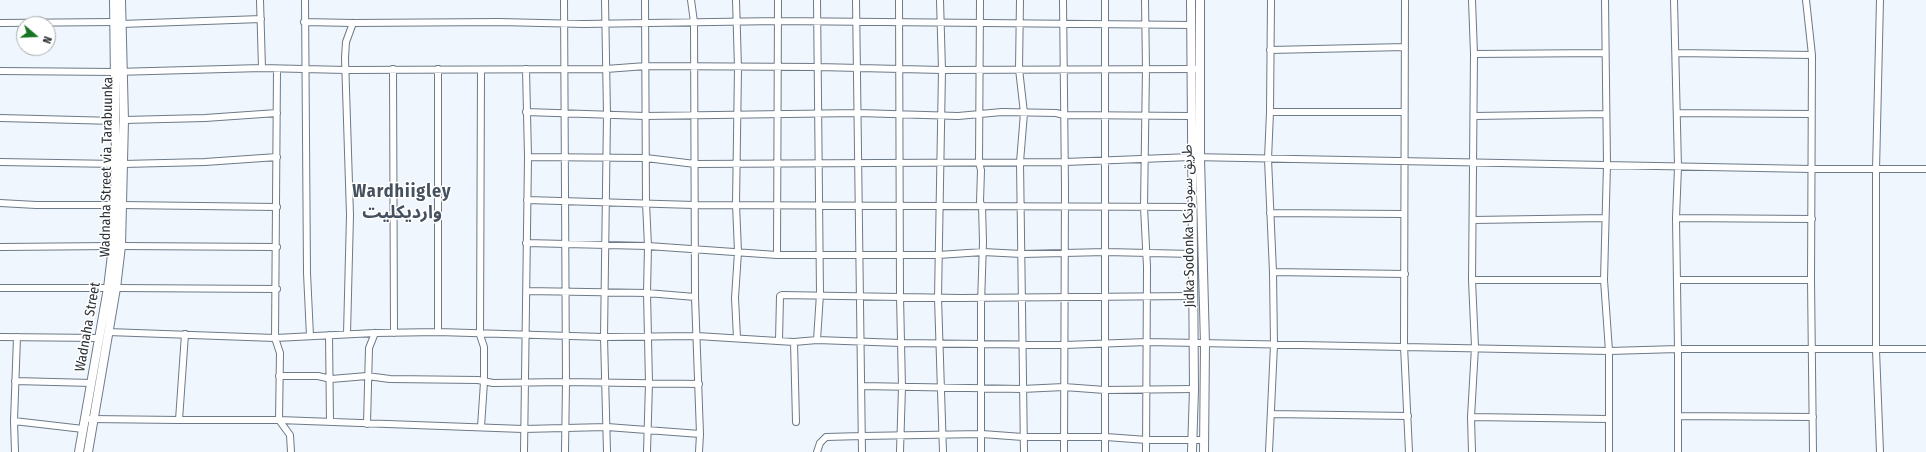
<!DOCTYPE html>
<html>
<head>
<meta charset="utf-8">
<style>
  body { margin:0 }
  #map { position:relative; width:1926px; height:452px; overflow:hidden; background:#f0f6fd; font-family:"Fira Sans Condensed",sans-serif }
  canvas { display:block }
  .north { position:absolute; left:16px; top:16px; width:40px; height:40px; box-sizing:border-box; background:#fff; border:1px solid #aaacaf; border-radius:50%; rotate:109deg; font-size:11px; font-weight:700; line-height:16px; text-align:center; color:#2a3036 }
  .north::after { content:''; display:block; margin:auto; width:14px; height:18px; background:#157322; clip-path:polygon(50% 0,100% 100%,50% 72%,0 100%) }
</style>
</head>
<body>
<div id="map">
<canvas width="1926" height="452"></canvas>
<div class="north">N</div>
</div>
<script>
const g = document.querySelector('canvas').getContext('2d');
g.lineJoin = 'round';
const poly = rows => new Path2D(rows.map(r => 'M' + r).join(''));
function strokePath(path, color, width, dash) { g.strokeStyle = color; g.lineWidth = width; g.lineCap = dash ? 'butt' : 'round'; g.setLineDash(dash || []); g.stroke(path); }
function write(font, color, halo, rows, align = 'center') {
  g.font = font + ' "Fira Sans Condensed","Noto Sans Arabic",sans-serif'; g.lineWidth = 3; g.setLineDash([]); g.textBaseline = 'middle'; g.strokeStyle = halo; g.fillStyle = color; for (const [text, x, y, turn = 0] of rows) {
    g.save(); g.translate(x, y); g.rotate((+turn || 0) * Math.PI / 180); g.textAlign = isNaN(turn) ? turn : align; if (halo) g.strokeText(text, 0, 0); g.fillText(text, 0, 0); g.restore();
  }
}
const street = poly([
  [260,0,262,68],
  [305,0,307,273,310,336],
  [564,0,566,382,565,452],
  [605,0,607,115,604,337,607,452],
  [645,0,646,203,648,246,647,293,649,383,647,452],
  [691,0,694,22,695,297,700,434,699,452],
  [736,0,738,68,736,204,738,252,735,298,737,338],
  [856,0,862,452],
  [899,0,900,296,902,387,900,452],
  [940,0,942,70,938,298,943,452],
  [980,0,979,163,981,170,980,202,982,206,983,242,981,304,981,452],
  [1020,0,1019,69,1024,113,1020,162,1024,452],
  [1063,0,1065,187,1064,452],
  [1105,0,1105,452],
  [1145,0,1146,68,1144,207,1147,267,1146,452],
  [1405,0,1404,346,1409,452],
  [1472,0,1474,54,1472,280,1475,347,1471,417,1472,452],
  [1605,0,1607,164,1604,280,1609,351,1609,452],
  [1674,0,1678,167,1676,218,1678,349,1678,452],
  [1806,0,1812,55,1811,280,1813,452],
  [304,22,353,23,499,22,584,24,778,21,1191,25],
  [0,23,114,22],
  [121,24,261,19],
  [1270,50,1405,47],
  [1676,53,1812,55],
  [1474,54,1605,53],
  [277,69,275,338,280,353,279,420,290,435,291,452],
  [393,69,394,333],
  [438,69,438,332],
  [481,70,480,335,484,347,484,382,481,427],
  [0,71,115,72,262,68,346,70,606,69,646,66,818,67,942,70,1196,69],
  [526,112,645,116,858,113,958,116,1002,112,1056,113,1064,115,1190,116],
  [1270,112,1404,112],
  [1677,113,1811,114],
  [1474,116,1606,114],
  [0,118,116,121],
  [124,120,205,118,277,113],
  [528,157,646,158,695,164,1065,162,1191,157,1811,169,1926,169],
  [0,162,116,164],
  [123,164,205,162,277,157],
  [527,200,694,205,1192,207],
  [0,203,36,205,115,205],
  [122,205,277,207],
  [1270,213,1403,214],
  [1676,218,1812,219],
  [1473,220,1605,218],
  [526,243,648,246,777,255,938,255,983,252,1022,254,1106,252,1193,254],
  [121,246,277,247],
  [0,247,113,246],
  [777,255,778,0],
  [1273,272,1405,274],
  [1472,280,1604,280],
  [1677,280,1811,280],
  [0,288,108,288],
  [116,288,277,289],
  [527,291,647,293,695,297],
  [108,332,275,338,375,333,438,332,604,337,697,336,794,342,817,340,901,343,1065,345,1147,342,1609,351,1678,349,1926,349],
  [347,334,350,215,345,58,346,42,353,23],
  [329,335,330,422],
  [0,337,100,338],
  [817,340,820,294,817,0],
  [779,341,780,296,782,295,960,298,1193,296],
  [794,342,796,422],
  [279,376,318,376,331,379,367,376,390,379,478,380,493,383,566,382,699,384],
  [15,381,92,383],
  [862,386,1022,389,1064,387,1105,390,1194,389],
  [1271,414,1408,416],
  [1678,416,1813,417],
  [1471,417,1609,419],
  [90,419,179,420,279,420,523,429,607,427,700,434],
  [179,420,185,334],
  [14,421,83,429],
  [367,424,369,348,375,333],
  [15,452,14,421,17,337],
  [524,452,528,157,526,69],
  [817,452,820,443,826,437,862,436,982,434,1023,437,1106,437,1147,440,1204,440],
  [1269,452,1274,345,1273,272,1268,159,1270,112,1271,0],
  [1880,452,1876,350,1876,170,1880,0]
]);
const secondary = poly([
  [1191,0,1194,389,1192,452],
  [1200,0,1200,158,1205,344,1204,452],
  [79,452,108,288,113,246,116,164,114,0],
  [88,452,116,288,121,246,124,120,121,0]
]);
strokePath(street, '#6d7a88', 8);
strokePath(secondary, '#6d7a88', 10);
strokePath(street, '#fff', 6);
strokePath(secondary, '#fff', 8);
write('14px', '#2a3036', '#fff', [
  ["Wadnaha Street via Tarabuunka",107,167,-89],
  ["Jidka Sodonka طريق سودونكا",1189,226,-91],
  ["Wadnaha Street",88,327,-80]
]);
g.letterSpacing = '1px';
write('bold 18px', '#46515f', '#fff', [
  ["Wardhiigley",402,192],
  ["وارديكليت",402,213]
]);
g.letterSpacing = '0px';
</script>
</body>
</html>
